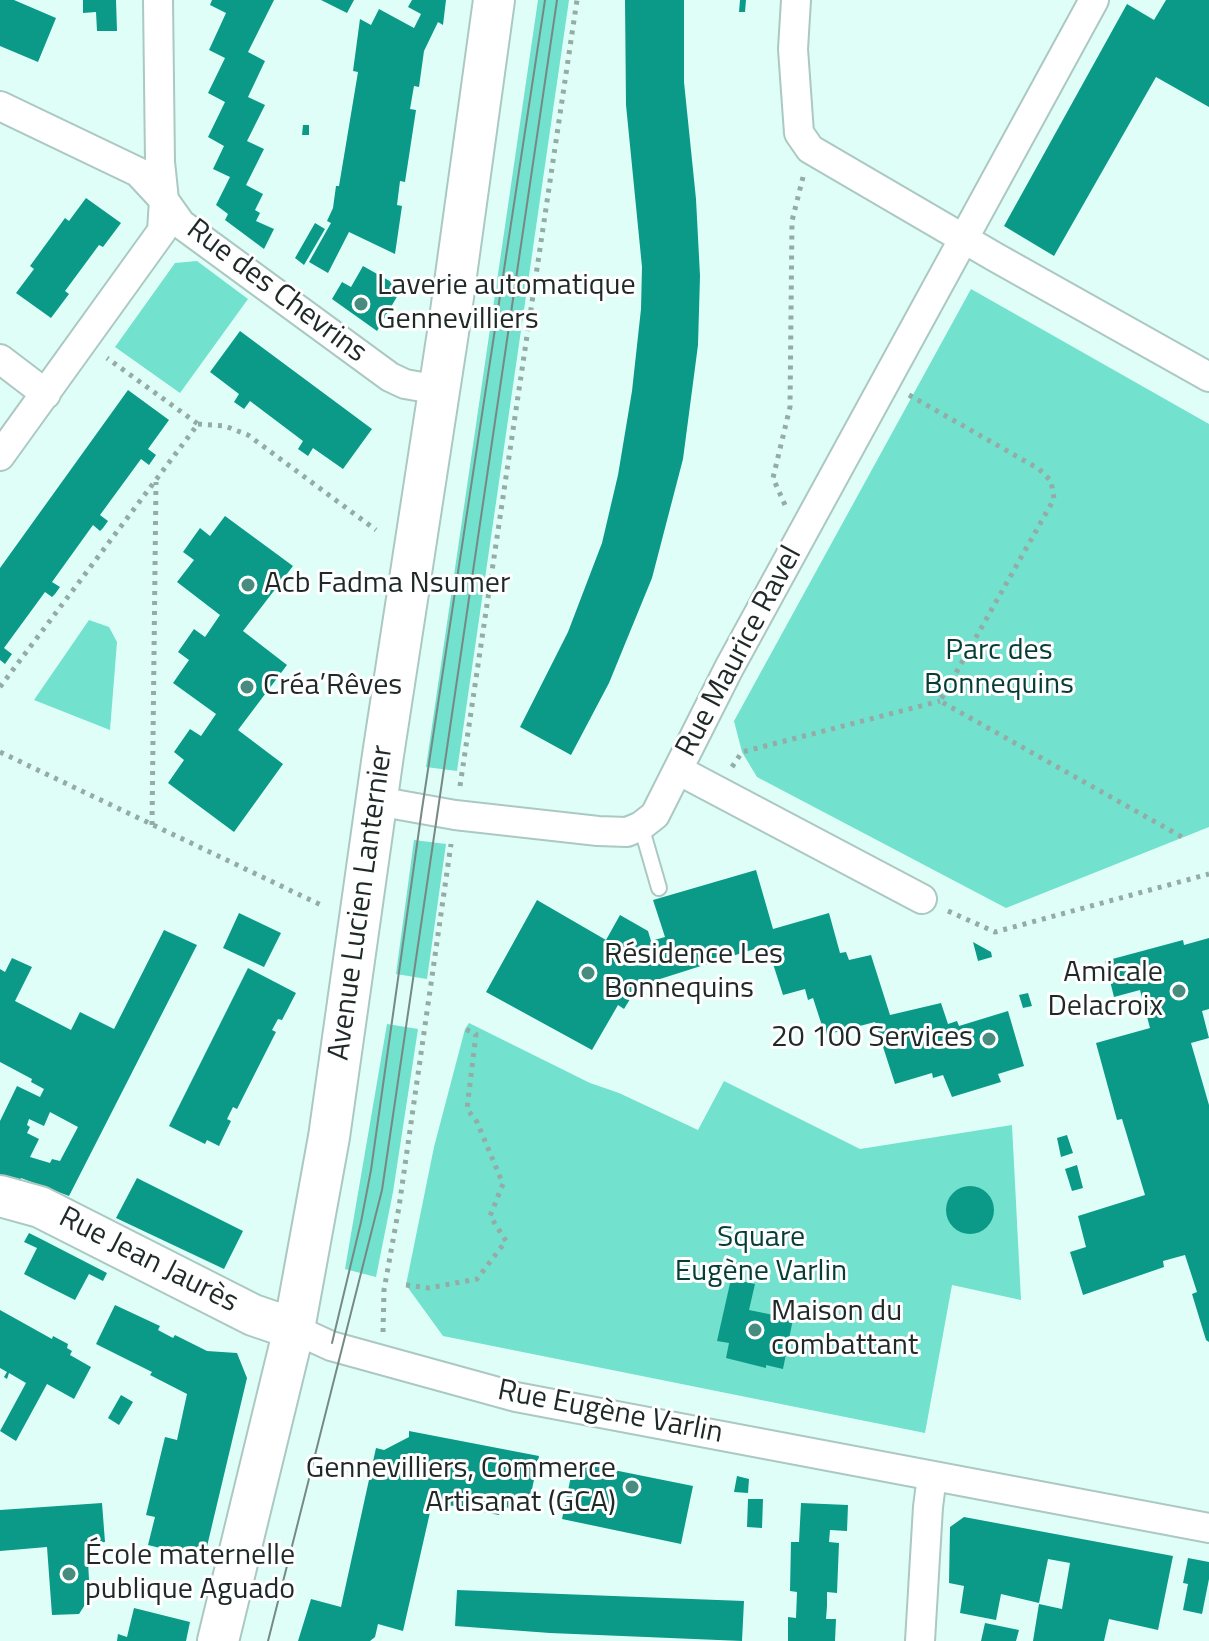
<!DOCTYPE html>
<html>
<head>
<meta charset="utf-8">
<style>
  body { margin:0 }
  canvas { display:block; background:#e0fef8 }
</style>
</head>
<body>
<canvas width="1209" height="1641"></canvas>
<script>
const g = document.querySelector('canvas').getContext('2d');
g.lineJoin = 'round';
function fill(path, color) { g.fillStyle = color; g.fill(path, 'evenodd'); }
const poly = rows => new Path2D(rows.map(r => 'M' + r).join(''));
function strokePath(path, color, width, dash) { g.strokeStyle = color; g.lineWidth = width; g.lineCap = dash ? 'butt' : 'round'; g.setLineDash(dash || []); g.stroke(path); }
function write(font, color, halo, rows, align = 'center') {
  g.font = font + ' "Titillium Web",sans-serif'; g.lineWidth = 6; g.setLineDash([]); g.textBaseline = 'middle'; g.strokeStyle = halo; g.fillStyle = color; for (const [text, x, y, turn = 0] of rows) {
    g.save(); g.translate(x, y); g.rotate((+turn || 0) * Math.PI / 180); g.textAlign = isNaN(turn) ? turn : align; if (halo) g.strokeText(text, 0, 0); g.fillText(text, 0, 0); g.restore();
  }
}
fill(poly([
  [538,0,569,0,457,771,426,767],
  [197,261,248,299,180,393,115,347,175,263],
  [971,289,1209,424,1209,827,1006,908,757,777,742,752,734,721],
  [89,620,109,627,117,642,110,730,34,700],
  [414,840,446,844,427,979,396,974],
  [469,1023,590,1083,619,1093,698,1130,724,1081,860,1149,1012,1125,1021,1300,952,1285,925,1433,443,1336,406,1285,434,1147,465,1029],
  [387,1024,418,1029,393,1192,376,1277,345,1269]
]), '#72e1ce');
fill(poly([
  [0,0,14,0,56,18,38,62,0,46],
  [83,0,116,0,117,31,97,31,96,12,83,13],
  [212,0,274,0,248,52,265,61,248,97,265,105,247,141,264,149,246,185,263,194,255,210,260,213,256,221,274,229,264,249,225,220,228,214,216,205,230,177,213,169,224,146,208,137,225,102,208,93,225,58,209,50,226,13,210,5],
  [321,0,354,0,347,13],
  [412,0,446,0,443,25,438,22,424,51,419,87,414,86,410,109,416,110,405,182,400,181,397,205,402,206,395,254,349,232,328,273,309,262,331,223,327,221,333,208,336,186,339,186,358,72,353,71,360,19,371,25,379,9,414,28,421,14,408,7],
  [625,0,684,0,684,82,696,199,700,276,698,345,683,459,652,578,609,683,571,755,520,727,568,632,602,543,618,475,632,391,641,309,642,267,626,105],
  [740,0,746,0,745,12,739,12],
  [1166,0,1209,0,1209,107,1156,77,1054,256,1004,226,1127,4,1154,20],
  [303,125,309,125,309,135,302,135],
  [86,198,121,223,103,247,99,245,65,291,69,294,51,318,16,293,34,269,30,266,65,218,69,221],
  [315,223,325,229,304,265,295,258],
  [363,266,402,288,377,331,332,299,342,282,351,287],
  [240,331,372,429,343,469,313,448,308,456,298,449,303,441,250,401,244,409,234,402,239,394,210,372],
  [128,390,169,420,148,449,156,455,149,465,141,459,100,515,108,521,103,528,100,531,93,525,52,582,60,587,55,594,52,597,45,592,4,648,12,654,5,664,0,660,0,568],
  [225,516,293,566,243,631,287,665,238,730,283,764,234,832,168,783,184,760,174,752,190,729,201,736,216,714,173,683,189,660,178,652,194,629,205,637,220,615,177,582,194,560,183,552,200,528,210,536],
  [756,870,773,929,829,913,840,953,846,952,849,960,871,955,890,1015,941,1003,948,1024,957,1021,959,1026,1008,1011,1024,1066,998,1074,1001,1082,952,1097,943,1075,933,1078,932,1073,895,1084,875,1022,825,1035,813,998,808,1000,805,989,783,995,767,945,638,986,624,1009,618,1005,592,1050,486,992,537,900,606,940,620,915,648,931,651,941,665,937,653,900],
  [239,913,281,933,264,967,223,948],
  [164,930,197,945,69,1196,21,1178,20,1181,0,1176,0,1121,17,1086,40,1097,44,1089,31,1082,32,1079,0,1062,0,969,5,972,12,958,32,967,15,1001,71,1030,80,1012,114,1029],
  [50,1112,78,1127,60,1161,52,1159,50,1163,30,1157,39,1139,27,1133,30,1127,27,1125,29,1119,44,1126],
  [1209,938,1209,1009,1202,1011,1209,1038,1191,1043,1209,1105,1209,1342,1206,1340,1192,1294,1197,1292,1185,1255,1163,1261,1164,1267,1083,1295,1070,1252,1086,1247,1078,1216,1145,1195,1122,1119,1117,1120,1096,1043,1150,1028,1140,990,1114,997,1105,961,1183,940,1184,945],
  [973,942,991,952,992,957,978,961],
  [248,968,296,993,282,1020,278,1019,272,1030,276,1032,237,1109,233,1107,227,1119,231,1121,219,1146,207,1140,205,1144,169,1126],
  [1028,993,1032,1006,1023,1008,1019,995],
  [1067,1135,1073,1153,1061,1157,1057,1138],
  [1077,1165,1083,1188,1072,1191,1065,1169],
  [137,1178,243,1231,224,1269,116,1218],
  '946 1210a24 24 0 1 1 48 0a24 24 0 1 1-48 0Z',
  [29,1233,41,1239,107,1273,103,1281,89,1274,75,1300,49,1287,24,1274,37,1248,24,1242],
  [731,1279,755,1284,749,1310,793,1319,783,1369,766,1365,766,1368,726,1358,729,1343,717,1341],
  [115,1305,160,1326,158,1330,173,1338,175,1335,207,1351,237,1353,247,1378,204,1559,148,1545,155,1517,146,1515,165,1437,177,1440,187,1394,150,1375,152,1372,96,1344],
  [0,1310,52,1339,53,1336,68,1344,67,1348,72,1351,70,1355,91,1367,74,1399,47,1384,16,1441,0,1431,26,1383,9,1373,7,1379,4,1377,7,1372,0,1368],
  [121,1395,133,1402,119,1425,108,1418],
  [409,1431,539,1456,527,1513,501,1506,499,1515,438,1503,431,1508,403,1631,378,1624,375,1637,370,1641,298,1641,311,1599,341,1607,376,1448,384,1450,409,1437],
  [574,1462,693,1486,681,1544,562,1519],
  [737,1476,749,1479,748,1493,734,1492],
  [748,1499,763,1499,762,1528,747,1527],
  [102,1503,105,1542,87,1544,90,1597,79,1614,52,1615,47,1547,0,1551,0,1510],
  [801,1503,848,1505,847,1531,830,1530,829,1542,839,1543,837,1593,827,1592,827,1606,826,1619,836,1619,835,1641,788,1641,788,1617,796,1618,797,1592,790,1591,791,1542,799,1542],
  [964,1517,1173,1556,1158,1630,1109,1619,1104,1641,1033,1641,1039,1604,1062,1609,1070,1563,1048,1559,1039,1603,1001,1594,996,1620,960,1613,964,1586,949,1583,950,1527],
  [1188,1558,1209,1562,1209,1579,1202,1614,1183,1610,1188,1584,1183,1583],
  [457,1590,744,1601,742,1641,550,1633,455,1626],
  [134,1608,190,1622,186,1641,117,1641,118,1634,127,1637],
  [985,1623,1019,1630,1016,1641,981,1641]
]), '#0b9a88');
const lane = poly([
  [641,826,659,888]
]);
const street = poly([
  [796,0,793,49,799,133,810,149,995,257,1209,377],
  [0,106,138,172,164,200,181,224,390,377,405,384,439,390],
  [0,359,46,394],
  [0,456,162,231,164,200,160,162,158,0],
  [678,770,922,899],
  [377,801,455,815,598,831,627,832,641,826,655,815,729,668,1094,0],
  [294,1329,331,1346,516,1397,1209,1528],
  [920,1641,928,1507,932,1476]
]);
const secondary = poly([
  [0,1196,40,1207,253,1315,294,1329],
  [218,1641,294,1329,329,1137,383,755,449,326,494,0]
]);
strokePath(lane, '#abc8c2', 18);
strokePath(street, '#abc8c2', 32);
strokePath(secondary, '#abc8c2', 44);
strokePath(poly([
  [909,395,1039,469,1051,481,1054,499,940,701,1182,837],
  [198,424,225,426,248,435,376,530],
  [785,505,773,478,790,407,792,221,803,177],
  [0,687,198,424,107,358],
  [0,752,321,905],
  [732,767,742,752,940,701],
  [460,786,577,0],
  [152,825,156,482],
  [948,911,995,932,1209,874],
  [406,1285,429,1288,477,1279,506,1241,490,1216,503,1184,477,1122,467,1109,476,1034,465,1029],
  [383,1332,384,1290,399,1207,451,844]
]), '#94aba6', 5, [4, 6]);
strokePath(lane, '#fff', 14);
strokePath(street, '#fff', 28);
strokePath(secondary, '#fff', 40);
strokePath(poly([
  [332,1343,361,1222,371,1170,422,809,545,0],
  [268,1641,382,1190,557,0]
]), '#768985', 2);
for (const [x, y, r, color] of [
  [361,304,8,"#488c80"],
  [248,585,8,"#488c80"],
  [247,687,8,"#488c80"],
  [588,973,8,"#488c80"],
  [1179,991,8,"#488c80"],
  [989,1039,8,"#488c80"],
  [755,1330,8,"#488c80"],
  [632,1487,8,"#488c80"],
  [69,1574,8,"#488c80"]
]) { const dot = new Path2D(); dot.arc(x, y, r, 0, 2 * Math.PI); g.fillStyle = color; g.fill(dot); strokePath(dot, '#fff', 3); }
write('30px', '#1f2a28', '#fff', [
  ["Laverie automatique",377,287],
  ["Gennevilliers",377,321],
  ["Acb Fadma Nsumer",264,585],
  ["Créa’Rêves",263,687],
  ["Résidence Les",604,956],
  ["Bonnequins",604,990],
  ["Amicale",1163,974,"right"],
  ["Delacroix",1163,1008,"right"],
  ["20 100 Services",973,1039,"right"],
  ["Maison du",771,1313],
  ["combattant",771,1347],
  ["Gennevilliers, Commerce",616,1470,"right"],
  ["Artisanat (GCA)",616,1504,"right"],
  ["École maternelle",85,1557],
  ["publique Aguado",85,1591]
], 'left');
write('30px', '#1f2a28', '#fff', [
  ["Rue des Chevrins",276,292,37],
  ["Rue Maurice Ravel",740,652,-62],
  ["Avenue Lucien Lanternier",362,903,-82],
  ["Rue Jean Jaurès",148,1261,27],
  ["Rue Eugène Varlin",610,1413,11]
]);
write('30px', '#063e36', '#fff', [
  ["Parc des",999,652],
  ["Bonnequins",999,686],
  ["Square",761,1239],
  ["Eugène Varlin",761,1273]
]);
</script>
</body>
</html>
